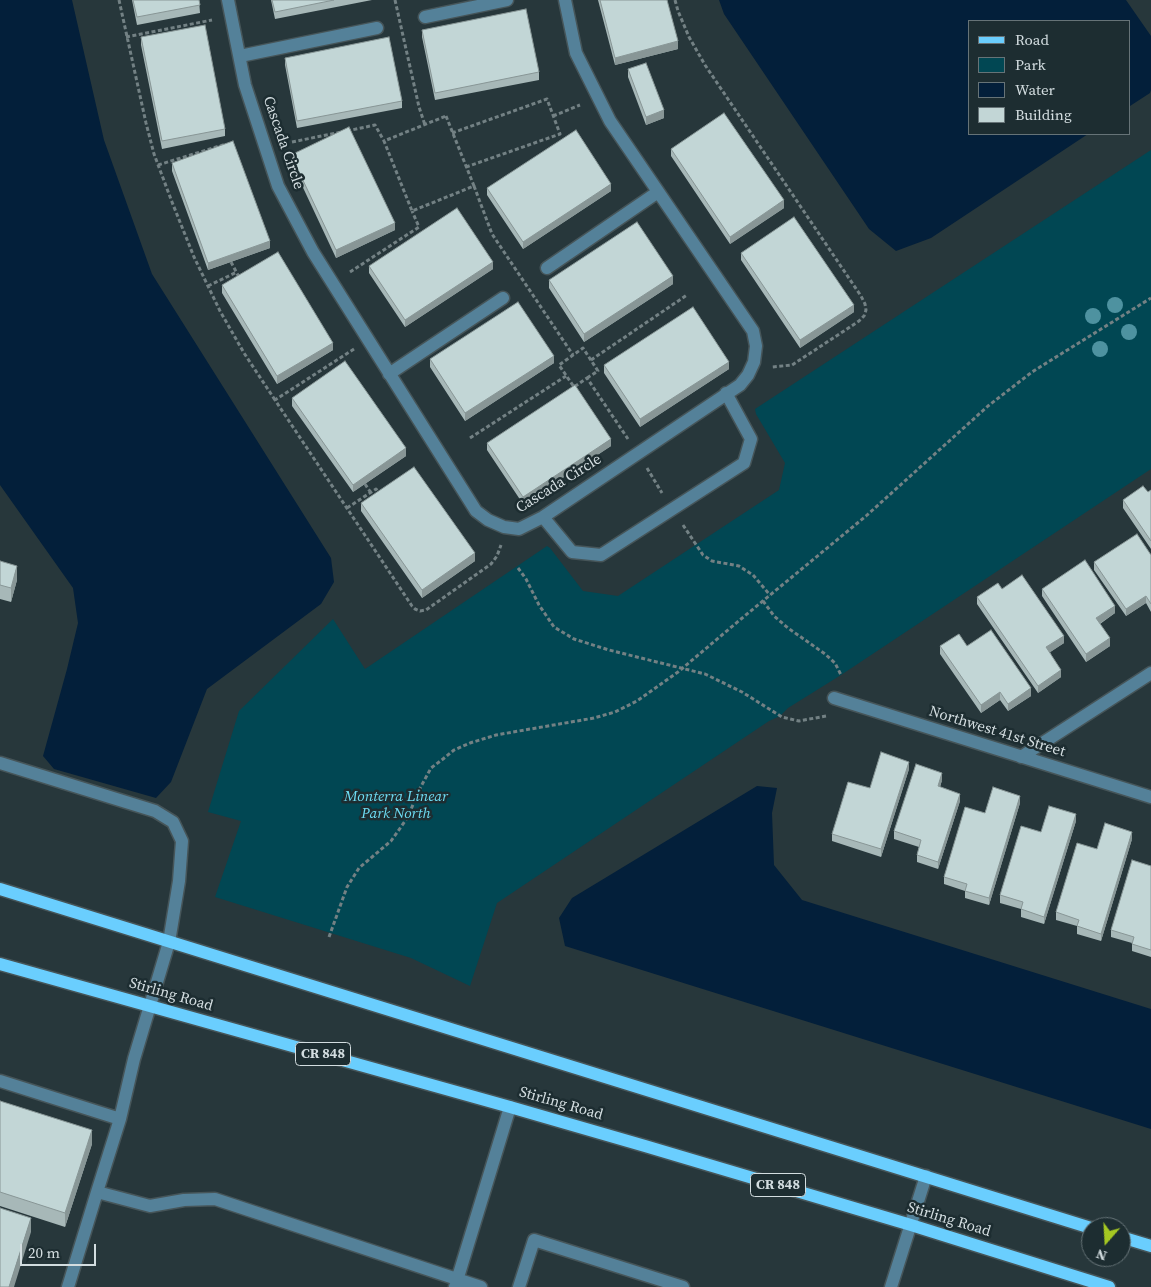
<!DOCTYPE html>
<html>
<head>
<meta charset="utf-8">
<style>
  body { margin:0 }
  #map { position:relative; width:1151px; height:1287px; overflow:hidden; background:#27373b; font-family:"Source Serif 4",serif }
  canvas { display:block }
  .legend { position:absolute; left:968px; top:20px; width:162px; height:115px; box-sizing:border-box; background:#1d2d31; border:1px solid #667377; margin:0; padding:6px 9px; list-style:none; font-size:15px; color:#d3dde0 }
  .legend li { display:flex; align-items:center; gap:10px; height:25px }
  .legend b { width:25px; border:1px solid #667377 }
  .north { position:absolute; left:1081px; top:1217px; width:50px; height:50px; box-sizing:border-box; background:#1d2d31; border:1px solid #667377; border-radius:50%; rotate:199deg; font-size:14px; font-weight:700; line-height:20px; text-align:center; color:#d3dde0 }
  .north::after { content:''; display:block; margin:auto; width:18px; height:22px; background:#a5c822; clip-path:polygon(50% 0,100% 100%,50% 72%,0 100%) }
  .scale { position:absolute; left:20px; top:1244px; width:76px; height:22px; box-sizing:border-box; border:2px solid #d3dde0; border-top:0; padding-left:6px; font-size:15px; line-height:18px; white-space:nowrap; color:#d3dde0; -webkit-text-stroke:4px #1d2d31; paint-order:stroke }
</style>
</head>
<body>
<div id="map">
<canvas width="1151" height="1287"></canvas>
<ul class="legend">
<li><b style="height:6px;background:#6acefe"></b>Road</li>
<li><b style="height:14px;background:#014753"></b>Park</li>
<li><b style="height:14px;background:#031f3a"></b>Water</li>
<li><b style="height:14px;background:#c2d6d6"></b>Building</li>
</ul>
<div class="north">N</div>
<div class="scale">20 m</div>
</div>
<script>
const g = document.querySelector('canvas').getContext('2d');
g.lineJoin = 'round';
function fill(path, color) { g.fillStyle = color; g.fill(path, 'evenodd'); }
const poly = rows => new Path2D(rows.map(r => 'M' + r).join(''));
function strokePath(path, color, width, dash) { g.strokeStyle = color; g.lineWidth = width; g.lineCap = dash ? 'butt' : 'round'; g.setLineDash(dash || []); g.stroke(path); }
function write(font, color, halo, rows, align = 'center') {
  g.font = font + ' "Source Serif 4",serif'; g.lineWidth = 5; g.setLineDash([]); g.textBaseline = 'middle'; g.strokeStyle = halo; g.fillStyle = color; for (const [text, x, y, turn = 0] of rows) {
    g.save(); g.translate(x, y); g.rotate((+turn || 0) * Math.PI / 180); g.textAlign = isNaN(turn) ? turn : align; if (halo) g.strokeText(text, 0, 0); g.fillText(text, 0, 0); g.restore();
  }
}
fill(poly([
  [1151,150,1151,469,841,675,788,708,780,716,769,721,497,903,470,986,411,958,215,897,241,821,208,812,239,711,333,619,365,669,547,546,550,548,583,591,618,596,779,490,785,463,756,414,755,409]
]), '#014753');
fill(poly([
  [0,0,72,0,104,140,152,274,331,558,334,582,321,604,207,689,171,782,156,798,54,769,43,756,67,669,78,623,73,588,0,485],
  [719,0,1126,0,1151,36,1151,90,1150,93,1130,106,1130,21,970,21,970,134,1088,134,931,238,896,251,869,229,724,14],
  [757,786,777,788,772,813,774,865,802,900,1151,1009,1151,1129,565,946,559,918,572,898]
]), '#031f3a');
const minor = poly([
  [228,0,245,85,278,186,313,252,476,511,488,520,504,527,519,529,543,517,740,385,748,375,754,362,756,346,753,331,610,121,576,53,565,0],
  [425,17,507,0],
  [240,56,377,28],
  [547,268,658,192],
  [389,374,503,298],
  [543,517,572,552,601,555,744,463,751,439,726,393],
  [834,698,1151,797],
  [1021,757,1151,673],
  [0,763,155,811,173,822,182,841,179,881,169,942,134,1059,120,1119,97,1192,68,1287],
  [0,1081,120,1119],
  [97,1192,150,1206,184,1200,215,1199,481,1287],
  [455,1287,510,1107],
  [519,1287,534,1240,683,1287],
  [891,1287,926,1176]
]);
const major = poly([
  [0,889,1091,1228],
  [0,964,510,1107,645,1146,911,1225,1109,1287],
  [1121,1237,1151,1246]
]);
strokePath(minor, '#465559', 15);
strokePath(major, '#465559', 15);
strokePath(poly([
  [119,0,146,123,154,154,172,202,194,257,220,311,244,353,275,400],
  [395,0,419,107,425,125],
  [675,0,678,11,689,37,705,65,861,296,865,304,866,310,864,316,859,321,847,329,792,365,772,367],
  [126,37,212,20],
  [446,116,474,186,412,211,384,141,446,116],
  [553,116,580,105],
  [347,131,375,125,384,141],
  [452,133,547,99,560,134,466,167],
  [292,142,341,132],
  [158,165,226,144],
  [474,186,492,234,573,355],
  [231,262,240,279],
  [350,272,419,227,412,211],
  [208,286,237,272],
  [354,349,275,400,412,606,415,609,420,611,426,610,491,564,497,556,501,545],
  [591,360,687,295],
  [587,378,598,371,583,348,559,365,574,387,587,378,628,439],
  [470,438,566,376],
  [647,468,662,493],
  [365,484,371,493],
  [347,508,376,489,380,494],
  [683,525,703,555,712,561,739,566,753,575,770,595],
  [518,568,526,579,539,605,554,627,574,639,609,650,705,674,742,692,782,717,799,721,826,716],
  [763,601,774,616,788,628,825,654,835,663,841,675],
  [329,937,347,887,359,868,391,841,408,817,418,792,431,768,443,759,454,750,470,743,496,735,594,718,615,712,637,701,678,672,741,619,866,516,988,406,1032,372,1151,298]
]), '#738184', 3, [4, 2.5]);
strokePath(minor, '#548199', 12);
strokePath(major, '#6acefe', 12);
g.fillStyle = '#4e92a0';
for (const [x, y] of [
  [1115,305],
  [1093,316],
  [1129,332],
  [1100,349]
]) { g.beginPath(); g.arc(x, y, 8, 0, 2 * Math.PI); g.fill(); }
fill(poly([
  [132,0,199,0,200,13,137,25],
  [271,0,372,0,275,19],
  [598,0,667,0,678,49,615,65],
  [422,30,539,72,539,80,435,100,422,37],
  [141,37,225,129,225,136,162,149,141,45],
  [285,58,402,101,402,108,297,128,285,65],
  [628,69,664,118,646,125,628,77],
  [671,149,784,208,730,244,671,156],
  [291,155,395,230,336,258,291,162],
  [172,163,270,248,208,270,172,171],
  [487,188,611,191,523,249,487,195],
  [741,253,854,312,800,348,741,260],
  [369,266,493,269,405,327,369,273],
  [549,280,673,284,584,342,549,288],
  [222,285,333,350,277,384,222,293],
  [430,359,554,363,465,421,430,367],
  [604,365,729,369,640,427,604,373],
  [292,398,406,456,353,492,292,406],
  [487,443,611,446,523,504,487,450],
  [1151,490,1151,549,1123,508,1123,500,1148,492],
  [361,503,475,561,422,598,361,511],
  [1151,555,1151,612,1146,603,1126,616,1094,570,1094,562],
  [0,561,17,580,11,602,0,599],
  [1002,589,1064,643,1050,652,1061,677,1038,693,977,604,977,597],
  [1042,589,1115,613,1100,624,1110,646,1086,662,1042,596],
  [940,646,967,646,1031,696,1008,711,1000,700,981,713,940,654],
  [909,769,881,857,832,841,832,834,870,788],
  [942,780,940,787,960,801,938,869,917,862,917,855,919,847,894,839,894,831],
  [1020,803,989,905,965,898,965,891,944,884,944,877,985,813],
  [1076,821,1044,924,1021,917,1021,909,1000,903,1000,895,1041,832],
  [1132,839,1101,941,1077,934,1077,926,1056,920,1056,912],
  [1151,866,1151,957,1132,951,1132,943,1111,937,1111,930],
  [0,1101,92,1144,65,1227,0,1206]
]), '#a7b8b8');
fill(poly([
  [678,41,678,49,615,65,615,58],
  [664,110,664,118,646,125,646,117],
  [611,184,611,191,523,249,523,242],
  [784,200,784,208,730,244,730,237],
  [395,223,395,230,336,258,336,250],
  [270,241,270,248,208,270,208,263],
  [493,262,493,269,405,327,405,320],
  [673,276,673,284,584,342,584,334],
  [854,305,854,312,800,348,800,340],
  [333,343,333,350,277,384,277,376],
  [554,356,554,363,465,421,465,413],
  [729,362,729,369,640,427,640,419],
  [611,439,611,446,523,504,523,497],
  [406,448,406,456,353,492,353,485],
  [475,553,475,561,422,598,422,590],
  [17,566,17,580,11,602,11,588],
  [1146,596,1146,603,1126,616,1126,609],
  [1115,606,1115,613,1096,626,1096,618],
  [1064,636,1064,643,1046,655,1046,647],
  [1110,638,1110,646,1086,662,1086,654],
  [1061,670,1061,677,1038,693,1038,686],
  [1031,688,1031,696,1008,711,1008,704],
  [1000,692,1000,700,981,713,981,705],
  [909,762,909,769,881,857,881,849],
  [942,773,942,780,938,794,938,786],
  [960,794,960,801,938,869,938,862],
  [1020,796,1020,803,989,905,989,898],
  [1076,814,1076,821,1044,924,1044,917],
  [1132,832,1132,839,1101,941,1101,934],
  [92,1130,92,1144,65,1227,65,1213],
  [31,1218,31,1232,14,1287,9,1287]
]), '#889696');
const building = poly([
  [133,0,199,0,200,5,137,17,133,0],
  [272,0,334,0,275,12,272,0],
  [600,0,667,0,678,41,615,58,600,0],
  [526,9,539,72,435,93,422,30,526,9],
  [205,25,225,129,162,141,141,37,205,25],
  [389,37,402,101,297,121,285,58,389,37],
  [646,63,664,110,646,117,628,69,646,63],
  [724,113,784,200,730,237,671,149,724,113],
  [349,127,395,223,336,250,291,155,349,127],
  [576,130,611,184,523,242,487,188,576,130],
  [233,141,270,241,208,263,172,163,233,141],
  [457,208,493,262,405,320,369,266,457,208],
  [794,217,854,305,800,340,741,253,794,217],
  [637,222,673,276,584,334,549,280,637,222],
  [278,252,333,343,277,376,222,285,278,252],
  [518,302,554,356,465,413,430,359,518,302],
  [693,307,729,362,640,419,604,365,693,307],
  [345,361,406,448,353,485,292,398,345,361],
  [575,385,611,439,523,497,487,443,575,385],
  [414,467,475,553,422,590,361,503,414,467],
  [1143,486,1148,492,1151,490,1151,541,1123,500,1143,486],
  [1137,534,1151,555,1151,604,1146,596,1126,609,1094,562,1137,534],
  [1085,560,1115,606,1096,618,1110,638,1086,654,1042,589,1085,560],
  [0,561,17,566,11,588,0,585,0,561],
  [1022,575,1064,636,1046,647,1061,670,1038,686,977,597,998,583,1002,589,1022,575],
  [991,630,1031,688,1008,704,1000,692,981,705,940,646,959,634,967,646,991,630],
  [881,752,909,762,881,849,832,834,848,782,870,788,881,752],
  [916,764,942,773,938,786,960,794,938,862,917,855,921,840,894,831,916,764],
  [993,787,1020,796,989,898,965,891,967,884,944,877,965,807,985,813,993,787],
  [1049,806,1076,814,1044,917,1021,909,1023,902,1000,895,1021,826,1041,832,1049,806],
  [1105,823,1132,832,1101,934,1077,926,1079,920,1056,912,1077,843,1097,849,1105,823],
  [1132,860,1151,866,1151,950,1132,944,1134,937,1111,930,1132,860],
  [0,1101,92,1130,65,1213,0,1192,0,1101],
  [0,1208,31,1218,9,1287,0,1287,0,1208]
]);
fill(building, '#c2d6d6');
strokePath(building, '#889696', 1);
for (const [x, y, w] of [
  [323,1054,55],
  [778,1185,55]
]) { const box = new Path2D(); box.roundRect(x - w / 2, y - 11.5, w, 23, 4); g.fillStyle = '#1d2d31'; g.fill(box); strokePath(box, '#d3dde0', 1); }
write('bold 14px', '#d3dde0', null, [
  ["CR 848",323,1054],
  ["CR 848",778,1185]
]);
write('15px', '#d3dde0', '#1d2d31', [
  ["Cascada Circle",283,143,71],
  ["Cascada Circle",559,484,-32],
  ["Northwest 41st Street",997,732,17],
  ["Stirling Road",171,995,16],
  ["Stirling Road",561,1104,16],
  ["Stirling Road",949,1220,17]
]);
write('italic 15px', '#6ddcf3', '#1d2d31', [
  ["Monterra Linear",396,797],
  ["Park North",396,814]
]);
</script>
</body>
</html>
